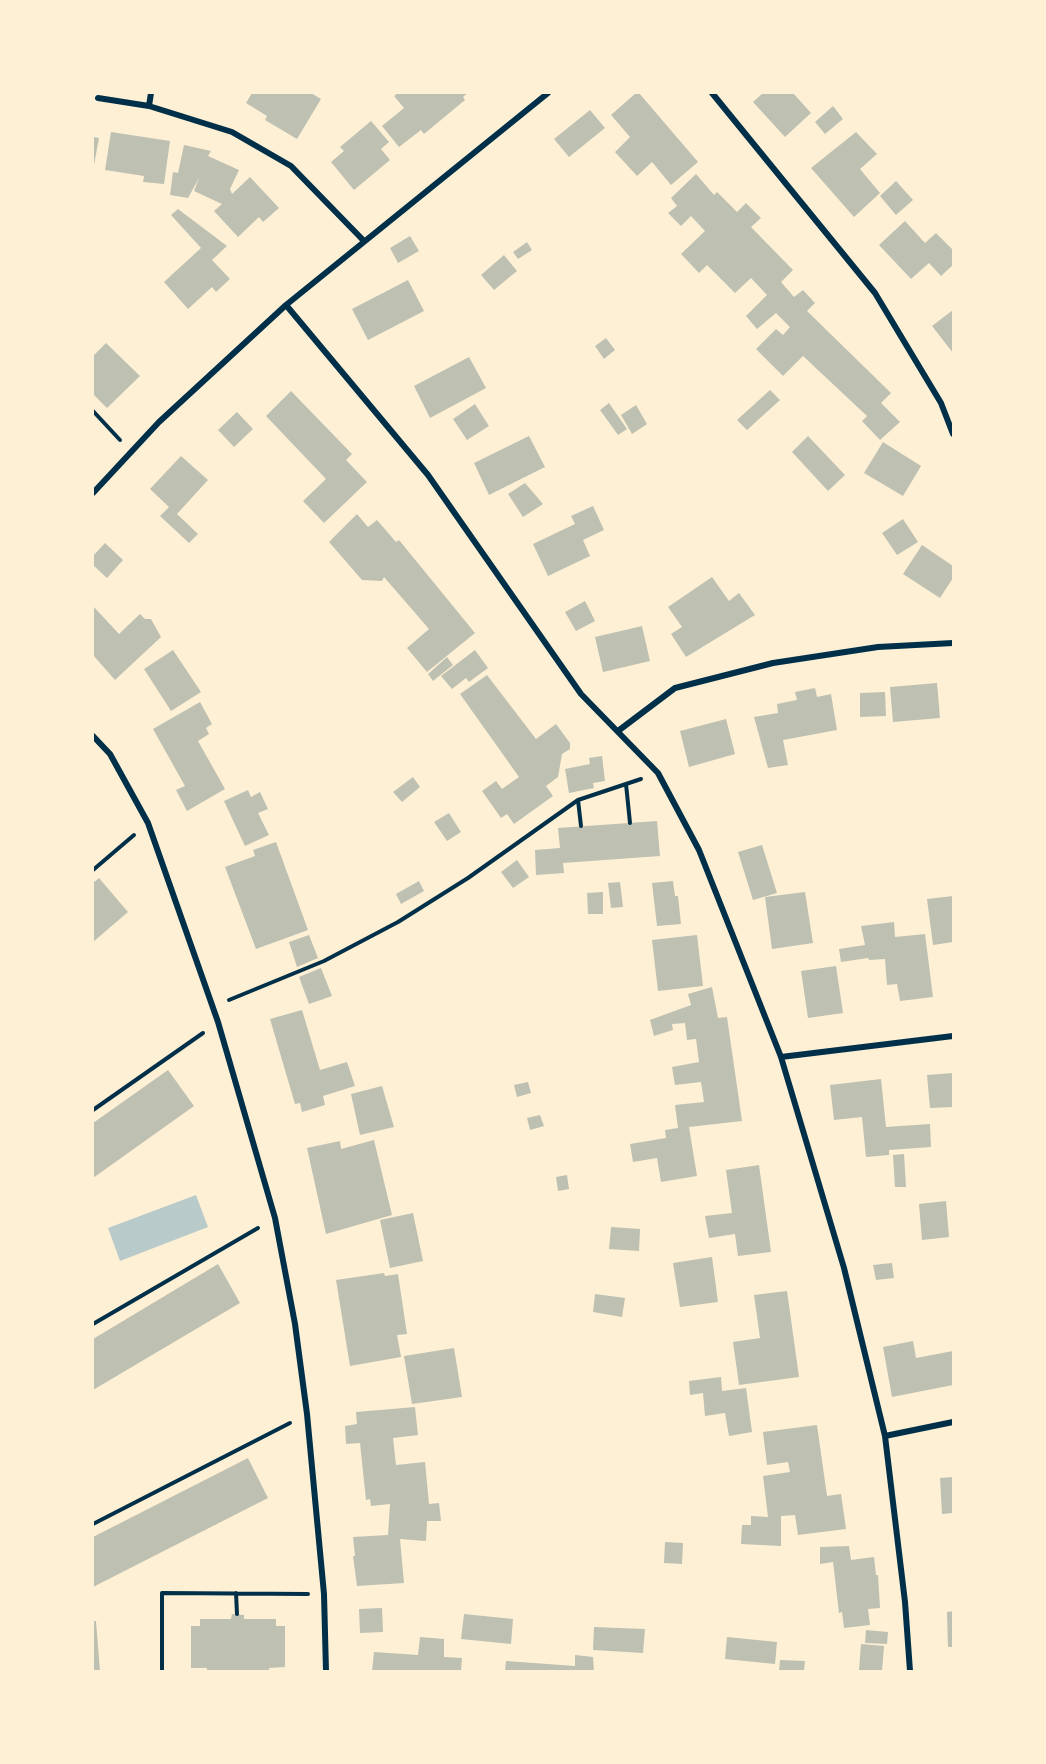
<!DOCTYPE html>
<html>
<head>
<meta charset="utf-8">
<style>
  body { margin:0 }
  #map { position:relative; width:1046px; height:1764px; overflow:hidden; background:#fdf0d5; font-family:Manrope,sans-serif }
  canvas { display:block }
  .frame { position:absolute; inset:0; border:94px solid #fdf0d5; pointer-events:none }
</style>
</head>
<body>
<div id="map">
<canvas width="1046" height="1764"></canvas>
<div class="frame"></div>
</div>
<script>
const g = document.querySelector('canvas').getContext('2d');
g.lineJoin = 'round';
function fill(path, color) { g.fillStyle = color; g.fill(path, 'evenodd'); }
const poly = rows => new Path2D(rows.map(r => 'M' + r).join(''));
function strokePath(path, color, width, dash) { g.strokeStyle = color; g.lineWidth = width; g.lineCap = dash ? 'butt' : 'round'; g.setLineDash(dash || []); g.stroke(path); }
fill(poly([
  [196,1195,208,1227,120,1261,108,1228]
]), '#b9caca');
fill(poly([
  [252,93,311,93,321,99,297,139,265,120,267,116,246,103],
  [398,93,468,93,463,97,465,100,424,134,421,130,399,147,382,126,404,108,394,96],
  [636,93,639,93,698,162,671,185,652,162,637,176,615,152,630,137,611,115],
  [763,93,793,93,811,113,785,137,753,102],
  [833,106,843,119,825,134,815,122],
  [590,110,605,128,569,157,554,139],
  [371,121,389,142,381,149,390,160,354,190,331,162,344,151,340,147],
  [111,132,170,141,164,184,143,182,144,176,105,170],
  [856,132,877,154,860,169,880,193,854,217,811,168],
  [93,137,99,138,94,165,93,165],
  [184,145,211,151,208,156,239,170,230,189,232,194,250,177,279,208,263,222,259,217,238,237,214,211,222,204,194,191,199,178,188,198,170,195,173,172,178,173],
  [696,174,714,195,717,192,737,212,746,203,761,218,751,227,793,270,781,282,794,297,803,290,815,303,807,311,891,393,881,403,900,422,880,440,862,421,867,416,803,356,783,376,756,349,776,329,783,335,790,327,776,313,757,329,746,316,767,295,751,278,735,293,707,265,699,273,681,254,705,231,691,216,681,226,668,213,677,206,671,198],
  [896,181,913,200,896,215,880,196],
  [178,209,227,246,212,260,230,279,216,292,212,287,188,309,164,282,201,248,171,215],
  [905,221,925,243,936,233,953,250,953,265,941,276,929,263,911,279,879,245],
  [410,236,419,251,398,263,390,248],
  [527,242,532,250,518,259,513,252],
  [504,255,517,271,494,290,481,275],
  [408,280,424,311,368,340,352,309],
  [953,310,953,353,932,326],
  [606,338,615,350,604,359,595,346],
  [106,343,140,376,107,408,93,394,93,356],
  [469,357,486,388,430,418,414,386],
  [770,390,780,400,747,430,737,420],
  [291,391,352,454,346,460,367,482,324,523,303,501,326,479,266,416],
  [609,403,627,429,618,435,600,410],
  [475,404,489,426,467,440,453,419],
  [636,405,647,424,632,434,621,415],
  [237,412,253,429,234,447,218,430],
  [529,436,545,467,489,495,474,463],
  [808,436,845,475,828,491,792,452],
  [883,442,921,466,903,496,864,473],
  [181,456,208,480,177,514,198,534,189,543,160,516,169,507,150,489],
  [525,483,543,504,523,517,508,494],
  [593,506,604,530,583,540,590,556,548,576,533,544,575,524,571,516],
  [357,514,368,527,377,520,396,542,399,540,475,633,427,672,407,648,429,629,384,577,382,581,362,580,329,542],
  [903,519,918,542,897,555,882,533],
  [105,543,123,560,107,578,93,565,93,556],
  [922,545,953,566,953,578,940,598,903,574],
  [712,577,729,601,739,593,755,615,686,657,671,634,682,627,668,607],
  [585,601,595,621,576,631,565,612],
  [93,606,119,634,140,614,145,619,151,619,161,637,115,680,93,655],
  [642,626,650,661,603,672,595,637],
  [173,650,201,692,171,711,144,669],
  [475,650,488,668,469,682,466,678,452,689,441,676],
  [447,657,453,665,433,681,428,674],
  [487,675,536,739,556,724,570,743,570,749,562,754,558,777,546,786,553,796,514,824,507,814,501,818,482,791,496,781,502,789,519,777,460,694],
  [937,683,940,718,893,722,890,687],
  [815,688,817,697,831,694,837,730,783,740,788,765,768,768,754,717,778,713,777,704,797,700,795,692],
  [885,692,886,716,860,717,860,693],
  [200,702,212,724,206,728,209,734,198,741,225,789,187,811,176,790,185,786,153,729],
  [726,719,735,754,689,767,680,731],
  [602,756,605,781,593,783,594,788,569,793,565,769,590,764,589,758],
  [413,777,420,787,402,802,393,792],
  [248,790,251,797,260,792,268,809,258,813,269,835,245,846,224,801],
  [449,813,461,832,447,841,434,822],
  [657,821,660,856,563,863,564,873,536,875,535,850,560,848,558,828],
  [276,842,308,930,256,949,225,867,255,856,253,850],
  [762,845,777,893,753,900,738,852],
  [517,860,529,877,513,888,501,872],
  [99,878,128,912,93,942,93,883],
  [419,881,424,891,401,904,396,894],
  [673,881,675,896,678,896,681,924,657,926,652,883],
  [620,882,623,907,611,908,608,883],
  [603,892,603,914,588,914,587,893],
  [805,892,813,943,772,949,765,897],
  [953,896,953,942,933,945,927,899],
  [894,922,895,937,925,934,933,997,900,1001,897,984,887,985,885,959,869,960,868,958,841,962,839,949,865,945,861,926],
  [309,935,318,958,297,967,289,942],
  [697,935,703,986,658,991,652,940],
  [836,966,843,1013,808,1018,801,971],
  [321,968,332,996,309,1004,299,977],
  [712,987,718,1018,727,1017,742,1121,689,1127,697,1176,661,1182,657,1158,633,1162,630,1144,666,1138,665,1130,678,1128,675,1105,704,1102,701,1082,675,1085,672,1067,699,1062,696,1039,687,1040,685,1023,672,1024,673,1030,654,1036,650,1020,691,1005,688,994],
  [302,1010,320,1070,347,1062,355,1086,323,1096,325,1105,302,1112,300,1103,295,1104,270,1019],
  [168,1070,194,1106,93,1178,93,1123],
  [953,1073,953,1107,930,1108,927,1075],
  [881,1079,886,1127,930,1124,931,1147,889,1150,889,1155,866,1157,862,1117,834,1120,830,1085],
  [528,1082,531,1093,517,1097,514,1085],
  [382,1086,394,1127,360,1135,351,1094],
  [540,1115,544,1126,530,1130,527,1118],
  [374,1140,392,1215,326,1234,307,1148,340,1141,341,1149],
  [904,1154,906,1187,895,1187,893,1155],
  [759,1165,771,1252,738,1256,735,1234,709,1238,705,1216,732,1213,726,1170],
  [567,1175,569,1189,558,1191,556,1177],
  [946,1201,949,1237,922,1240,919,1204],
  [413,1213,423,1261,390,1268,380,1220],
  [611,1227,640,1229,639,1251,609,1249],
  [712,1257,718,1302,680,1307,673,1263],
  [892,1263,894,1278,876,1280,873,1265],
  [218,1264,240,1303,93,1390,93,1339],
  [384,1273,385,1276,398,1274,407,1334,397,1335,401,1357,350,1366,336,1280],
  [787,1291,799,1377,739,1385,733,1342,760,1338,754,1295],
  [595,1294,625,1298,622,1317,593,1312],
  [913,1341,916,1358,953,1351,953,1385,892,1397,883,1347],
  [454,1348,462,1397,412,1404,404,1356],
  [721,1377,722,1391,746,1388,752,1432,729,1436,725,1413,705,1416,703,1393,690,1395,689,1381],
  [415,1407,418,1435,393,1438,396,1465,425,1462,429,1504,439,1503,441,1521,427,1521,426,1541,400,1539,404,1583,357,1586,353,1556,355,1556,353,1537,388,1535,390,1504,371,1506,370,1499,366,1500,360,1443,346,1444,345,1426,357,1424,356,1412],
  [817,1425,827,1496,841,1494,846,1529,798,1535,795,1515,781,1516,781,1546,741,1544,742,1525,751,1525,751,1516,768,1517,763,1476,790,1472,788,1462,767,1465,763,1432],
  [248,1458,268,1498,93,1587,93,1537],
  [953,1477,953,1513,942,1514,940,1478],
  [665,1542,683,1543,682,1564,664,1563],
  [849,1546,851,1560,874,1557,876,1575,878,1575,880,1608,868,1609,870,1625,844,1628,842,1612,839,1613,833,1562,820,1564,820,1547],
  [382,1608,383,1632,360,1633,359,1609],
  [953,1611,953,1647,948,1647,947,1612],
  [232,1614,244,1615,244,1619,276,1619,276,1626,285,1626,285,1667,269,1668,269,1671,207,1671,207,1668,191,1668,191,1626,200,1626,200,1619,231,1619],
  [464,1614,513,1619,511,1644,461,1639],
  [93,1621,96,1621,100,1671,93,1671],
  [594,1627,645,1629,643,1653,593,1650],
  [866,1630,888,1632,887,1644,865,1643],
  [420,1637,444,1639,444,1657,462,1658,461,1671,372,1671,374,1652,418,1655],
  [727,1637,777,1642,775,1664,725,1659],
  [861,1644,884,1646,882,1671,859,1670],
  [575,1655,593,1657,594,1671,505,1671,506,1661,575,1666],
  [780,1660,805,1661,804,1671,779,1671]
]), '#bec0b2');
strokePath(poly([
  [93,411,120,440],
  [626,784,630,823],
  [578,800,581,826],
  [93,870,134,835],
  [229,1000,324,961,398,922,468,878,578,800,641,779],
  [93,1110,203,1033],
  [93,1324,258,1228],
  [93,1524,290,1423],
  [236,1593,237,1614],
  [162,1671,162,1593,308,1594]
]), '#003049', 4);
strokePath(poly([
  [712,93,875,293,941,403,953,434],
  [98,98,149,106,232,132,291,166,364,241],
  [149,106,151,93],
  [286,305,428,475,581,694,658,773,699,850,781,1057,844,1268,885,1436,905,1602,910,1671],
  [93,493,159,422,286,305,548,93],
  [618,731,675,688,773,663,878,647,953,643],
  [93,736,110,754,148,823,218,1022,275,1218,295,1324,307,1414,324,1594,326,1671],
  [781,1057,953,1036],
  [885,1436,953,1422]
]), '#003049', 6);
</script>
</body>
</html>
